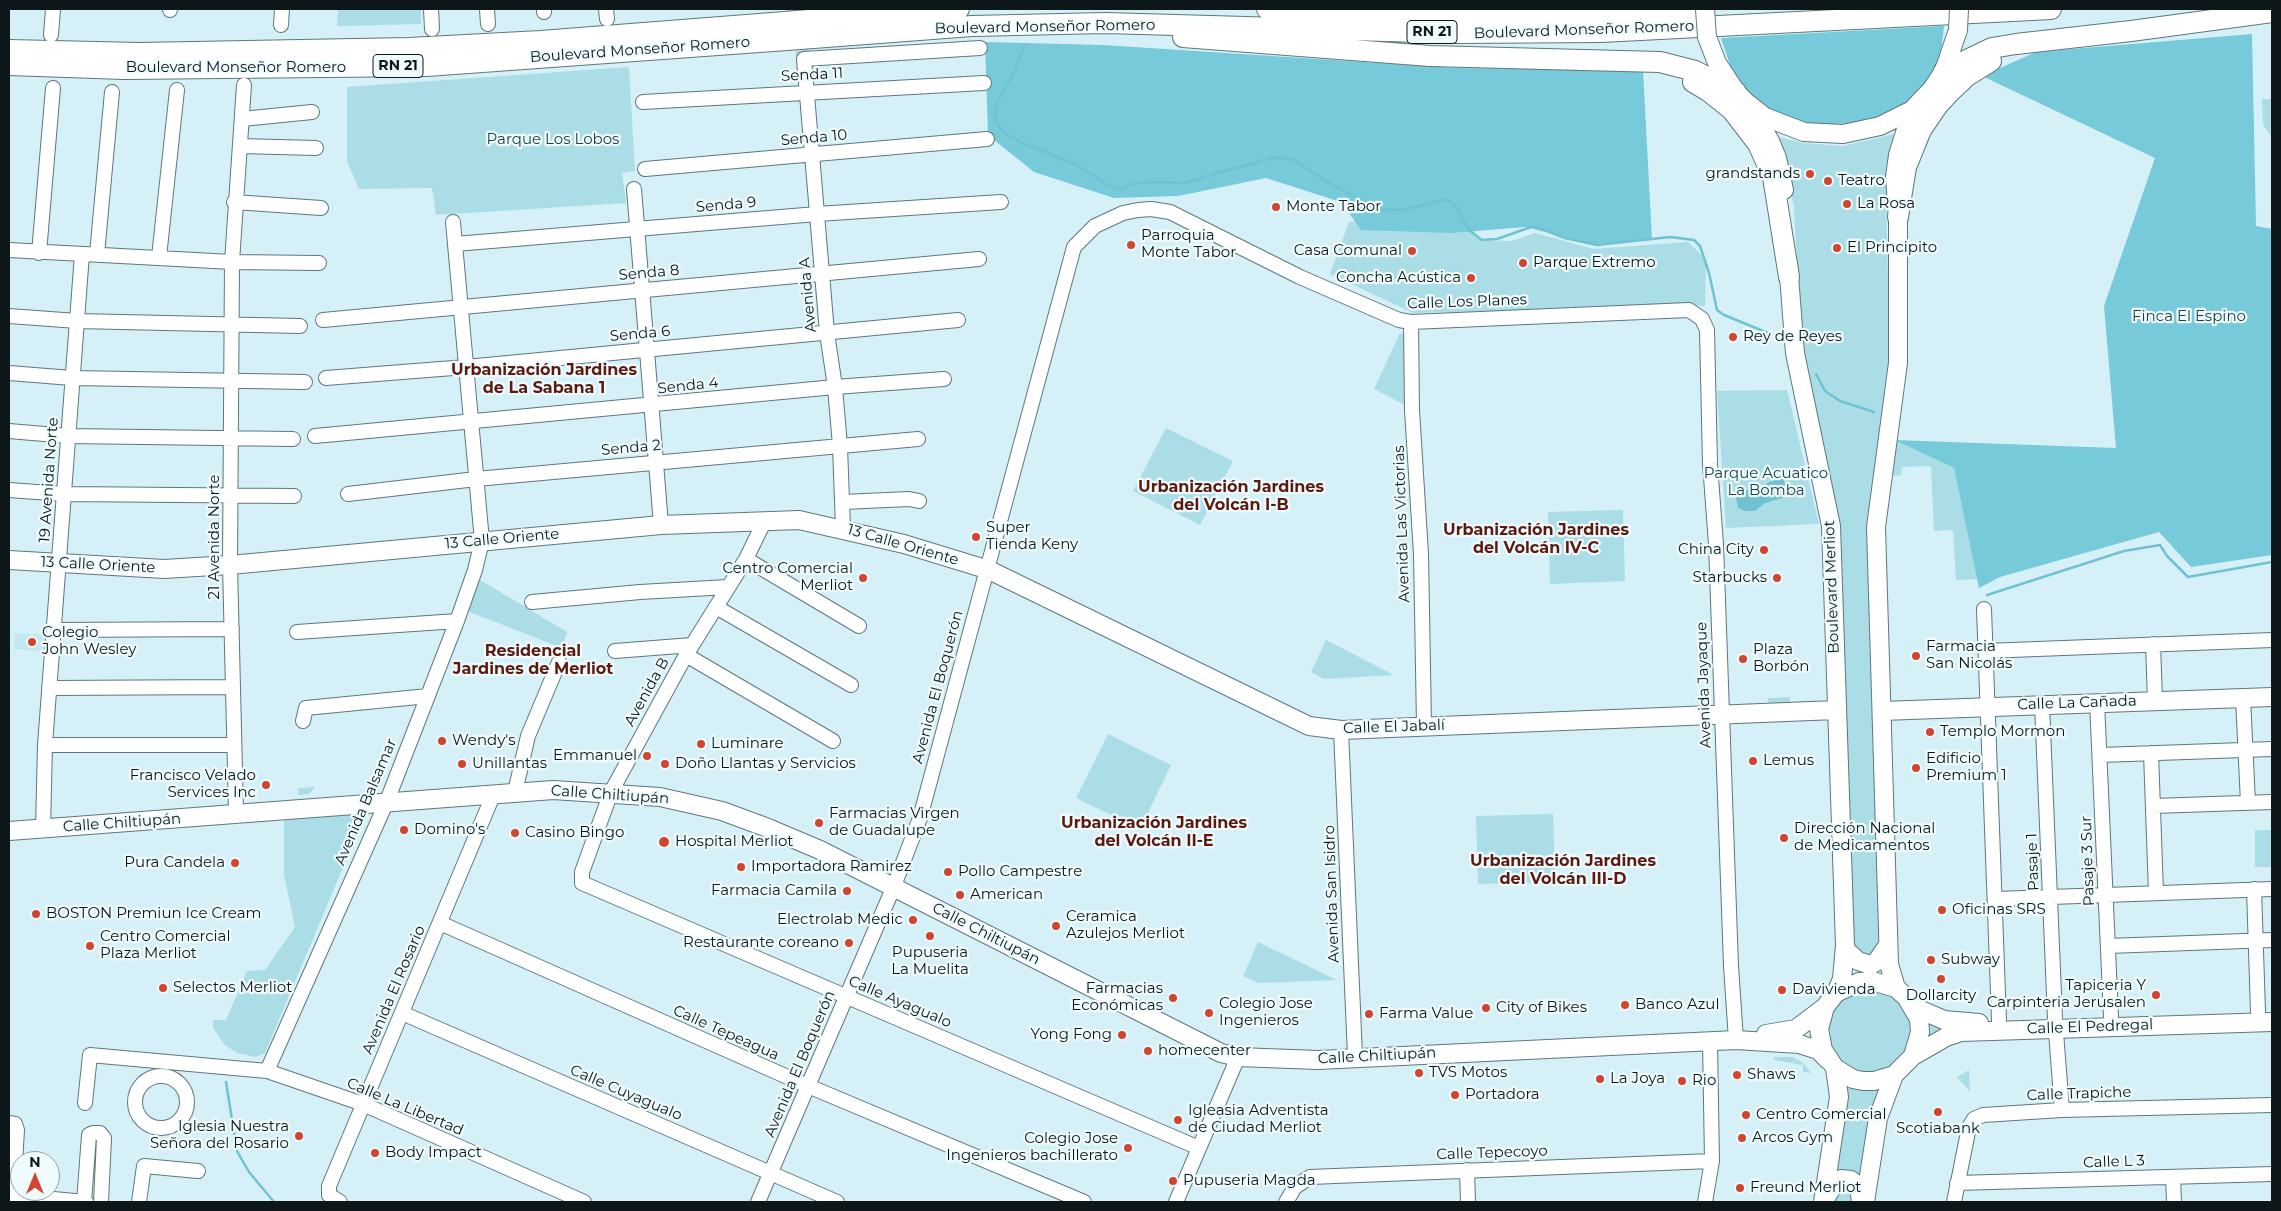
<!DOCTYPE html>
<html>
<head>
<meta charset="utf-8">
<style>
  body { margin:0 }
  #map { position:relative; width:2281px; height:1211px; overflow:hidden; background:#d5f1f7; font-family:Montserrat,sans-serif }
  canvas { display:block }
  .frame { position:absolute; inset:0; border:10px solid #0d1719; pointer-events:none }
  .north { position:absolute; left:10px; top:1151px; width:50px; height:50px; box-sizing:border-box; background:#effbfd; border:1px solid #95a0a2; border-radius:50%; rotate:0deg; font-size:14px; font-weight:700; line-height:20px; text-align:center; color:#0d1719 }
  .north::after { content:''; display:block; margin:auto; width:18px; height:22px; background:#d14530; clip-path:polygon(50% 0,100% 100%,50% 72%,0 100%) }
</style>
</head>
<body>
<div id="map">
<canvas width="2281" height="1211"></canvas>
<div class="frame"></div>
<div class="north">N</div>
</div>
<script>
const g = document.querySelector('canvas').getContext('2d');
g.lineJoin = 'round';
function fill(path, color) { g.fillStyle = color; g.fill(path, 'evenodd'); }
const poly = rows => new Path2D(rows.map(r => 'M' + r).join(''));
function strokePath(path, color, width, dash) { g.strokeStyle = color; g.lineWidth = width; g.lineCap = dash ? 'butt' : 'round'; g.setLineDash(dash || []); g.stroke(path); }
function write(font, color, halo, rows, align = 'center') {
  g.font = font + ' Montserrat,sans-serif'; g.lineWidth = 4.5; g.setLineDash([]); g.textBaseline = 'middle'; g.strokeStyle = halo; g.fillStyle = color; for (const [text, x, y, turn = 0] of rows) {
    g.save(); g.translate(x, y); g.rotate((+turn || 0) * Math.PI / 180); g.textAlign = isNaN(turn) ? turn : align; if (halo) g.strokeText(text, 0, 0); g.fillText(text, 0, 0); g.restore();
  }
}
fill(poly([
  [15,633,51,635,50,652,14,649]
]), '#c2e8f0');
fill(poly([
  [338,9,421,9,421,24,337,26],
  [629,67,635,171,622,173,626,203,436,215,432,188,359,189,347,161,347,87],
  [2262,99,2272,99,2272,137,2263,125],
  [1894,134,1888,161,1886,190,1890,366,1869,534,1879,957,1855,958,1838,530,1801,334,1794,208,1783,156,1774,136,1804,143,1843,146],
  [1426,213,1450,214,1482,240,1512,241,1535,233,1594,249,1688,242,1706,259,1705,306,1413,313,1330,274,1349,222],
  [1400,333,1405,336,1405,405,1374,389],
  [1787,390,1819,524,1726,528,1717,391],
  [1166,428,1233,461,1200,525,1133,491],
  [1894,440,1954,468,1978,579,1956,580,1953,530,1934,531,1931,466,1902,467,1901,475,1892,476,1882,530],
  [1623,510,1625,581,1550,584,1548,512],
  [477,578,567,632,562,648,467,611],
  [1326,640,1394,675,1324,679,1311,672],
  [1790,697,1790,706,1769,705,1768,698],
  [1108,734,1171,765,1140,829,1076,798],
  [373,777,381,777,379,784,377,788,368,789,368,782],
  [315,787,309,794,298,795,298,788],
  [358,813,363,820,265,1053,256,1057,237,1053,225,1045,218,1035,213,1028,213,1020,226,1020,247,971,265,970,295,927,284,875,284,815],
  [1553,814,1555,882,1478,884,1476,816],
  [2255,830,2272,830,2272,867,2255,867],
  [1258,942,1337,980,1258,983,1243,976],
  '1827 1032a42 42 0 1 1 84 0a42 42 0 1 1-84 0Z',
  [1925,1018,1947,1028,1928,1044],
  [1774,1057,1793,1057,1803,1063,1811,1073,1803,1072,1803,1065,1774,1060],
  [1969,1070,1970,1092,1957,1077],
  [1842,1081,1887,1081,1864,1173,1858,1175,1835,1173],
  [1916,1121,1928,1132,1927,1136,1915,1134],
  [1848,1181,1857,1202,1830,1202]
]), '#abdde7');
fill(poly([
  [1944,26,1940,63,1916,97,1881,117,1860,123,1808,125,1757,106,1736,83,1721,38],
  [2252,34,2256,226,2272,229,2272,555,2191,567,2159,532,2000,577,1979,588,1954,468,1894,440,2116,448,2104,306,2155,158,1982,76,2036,52],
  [985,42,1104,45,1455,68,1643,70,1652,240,1595,244,1525,227,1451,233,1361,230,1349,213,1353,206,1266,178,1178,196,1114,198,1034,172,988,135]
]), '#77cada');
fill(poly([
  [1783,478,1789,496,1765,503,1755,511,1745,511,1738,508,1736,498,1741,491,1760,488,1769,482]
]), '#70c2d2');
strokePath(poly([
  [1024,46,1014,72,997,102,995,120,1002,131,1022,143,1077,165,1109,186,1121,189,1131,184,1150,182,1184,183,1274,157,1294,160,1326,181,1377,209,1402,210,1446,199,1456,206,1469,230,1482,240,1497,239,1534,226,1565,238,1597,245,1670,237,1694,240,1700,246,1709,273,1717,310,1724,315,1768,333],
  [1816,374,1825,391,1840,401,1874,412],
  [1987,595,2124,551,2160,545,2167,556,2188,577,2272,562],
  [226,1082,237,1151,249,1172,274,1202]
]), '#70c2d2', 2.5);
strokePath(poly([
  [793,9,804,59]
]), '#b7d0d6', 14, [14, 7]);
const minor = poly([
  [431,9,432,29],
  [487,9,488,24],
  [544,9,544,12],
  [606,9,607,19],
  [170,10,170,9],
  [281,25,282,9],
  [51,35,53,9],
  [643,102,984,83],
  [242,119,312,112],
  [240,146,316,148],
  [645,169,987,139],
  [634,189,661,525],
  [234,202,321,208],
  [455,244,817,214,1001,202],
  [9,250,232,262,319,263],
  [39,253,53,88],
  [97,254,112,92],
  [159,257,177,90],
  [9,316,77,321,300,326],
  [323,320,979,259],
  [1411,322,1412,410,1421,554,1424,725],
  [9,373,72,378,305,382],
  [326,378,466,367,958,320],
  [9,431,68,436,293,439],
  [315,436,835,387,944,379],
  [9,490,64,494,294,496],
  [348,494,476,479,918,439],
  [843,502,909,499,919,501],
  [765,520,746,559,686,655,611,792,582,872,582,883,1199,1148],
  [843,528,840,446,835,387,827,333,804,59,980,48],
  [746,559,859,626],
  [532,602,640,592,728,587],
  [716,607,851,685],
  [1984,609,1999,1021],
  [54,630,232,629],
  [297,632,457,621],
  [2153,644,2155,700],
  [615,651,692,645],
  [1985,651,2272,640],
  [686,655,833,741],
  [49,688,233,687],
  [2243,698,2248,803],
  [2097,702,2111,1017],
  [2042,704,2055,1019,2062,1110],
  [303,721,306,708,428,696],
  [1341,730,1355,1056],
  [45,745,234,745],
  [2151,753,2156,893],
  [2100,755,2272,749],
  [515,792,528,736,559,662],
  [2153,806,2272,802],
  [236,812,230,565,232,262,244,85],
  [43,829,45,745,82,254],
  [2254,889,2258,1012],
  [1996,899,2272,889],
  [440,923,808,1086,1084,1202],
  [2108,946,2272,940],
  [402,1013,837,1202],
  [267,1071,387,801,457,621,475,570,482,541,453,222],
  '135 1102a26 26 0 1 1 52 0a26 26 0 1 1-52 0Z',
  [85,1103,90,1055,267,1071,363,1104,584,1202],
  [9,1123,15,1124,17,1130,13,1195],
  [1467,1170,1468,1202],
  [2173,1177,2174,1202],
  [1957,1183,2272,1174],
  [9,1195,86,1202],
  [84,1202,89,1135,93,1133,100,1133,104,1138,101,1202],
  [139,1202,144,1166,198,1171],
  [340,1202,329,1195,329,1186,494,793],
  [758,1202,894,886,920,818,1074,247,1095,226,1123,213,1138,210,1151,209,1170,212,1300,277,1399,320,1411,322,1689,310,1702,319,1707,330,1710,464,1716,544,1731,966,1736,1040],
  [1176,1202,1238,1057],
  [1286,1202,1295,1187,1310,1177,1712,1161],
  [1705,1202,1712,1161,1710,1041],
  [1954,1202,1969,1127,1974,1119,1983,1115,2062,1110,2272,1105]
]);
const major = poly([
  [1707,37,1717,63,1736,92,1746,102,1765,117,1804,132,1843,134,1880,126,1912,110,1932,89,1944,71,1958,30],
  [1746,102,1770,141,1777,158,1784,190],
  [1788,263,1795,353,1831,526,1845,945,1842,979,1836,993],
  [9,560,164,569,230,565,661,525,799,520,904,544,989,570,1309,726,1341,730,1836,710],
  [1882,711,2272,697],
  [9,831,553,790,660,797,722,811,768,828,820,850,1221,1053,1238,1057,1318,1060,1736,1040,1799,1044,1818,1050,1828,1060],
  [1845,949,1858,961,1871,965,1877,961,1888,945],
  [1896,988,1889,964,1876,527,1898,363,1898,217,1895,177,1898,155,1912,110],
  [1914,1007,1944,1020,1979,1023],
  [1766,1034,1796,1029,1825,1007],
  [1913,1056,1920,1032,1919,1019,1906,997,1896,988,1872,981,1859,982,1836,993,1825,1007,1819,1029,1823,1050,1835,1068,1853,1079,1863,1081,1874,1081,1894,1075,1913,1056,1946,1037,1961,1032,2272,1022],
  [1825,1199,1835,1183,1841,1179,1851,1180,1859,1187,1861,1202],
  [1823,1202,1839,1097,1835,1068],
  [1865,1202,1878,1118,1894,1075]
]);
const highway = poly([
  [1267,9,1483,14,1580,13,1693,9],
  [809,20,959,9],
  [1183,37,1430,56,1660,62,1695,71,1736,92],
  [813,38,972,26,1105,23,1456,33,1601,32,2051,9],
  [9,50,139,53,409,48,541,41,785,22],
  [9,65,124,69,427,66,787,40],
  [1944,71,1992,48,2016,44,2131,31,2272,12],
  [1693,82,1708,91,1732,110,1758,144,1773,177,1789,277],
  [1898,217,1906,167,1921,130,1938,105,1949,93,1967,76,1991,61]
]);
strokePath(minor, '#5e777c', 16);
strokePath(major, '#5e777c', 20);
strokePath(highway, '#5e777c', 22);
strokePath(minor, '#fff', 14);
strokePath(major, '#fff', 18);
strokePath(highway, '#fff', 20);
const majorBridge = poly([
  [1705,9,1707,37],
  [1958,30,1959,9]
]);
const highwayBridge = poly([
  [785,22,809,20],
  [787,40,813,38]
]);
strokePath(majorBridge, '#5e777c', 20, []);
strokePath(highwayBridge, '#5e777c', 22, []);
strokePath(majorBridge, '#fff', 18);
strokePath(highwayBridge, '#fff', 20);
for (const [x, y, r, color] of [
  [1810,174,5,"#d14530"],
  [1828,181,5,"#d14530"],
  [1847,204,5,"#d14530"],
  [1276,207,5,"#d14530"],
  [1131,245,5,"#d14530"],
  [1837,248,5,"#d14530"],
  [1412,251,5,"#d14530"],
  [1523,263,5,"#d14530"],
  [1471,278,5,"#d14530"],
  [1733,337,5,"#d14530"],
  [976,537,5,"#d14530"],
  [1764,550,5,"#d14530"],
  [863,578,5,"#d14530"],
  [1777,578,5,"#d14530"],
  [32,642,5,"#d14530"],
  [1916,656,5,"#d14530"],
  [1743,659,5,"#d14530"],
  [1930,732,5,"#d14530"],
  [442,741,5,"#d14530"],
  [701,744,5,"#d14530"],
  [647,756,5,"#d14530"],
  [1753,761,5,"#d14530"],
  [462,764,5,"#d14530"],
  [665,764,5,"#d14530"],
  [1916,768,5,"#d14530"],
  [266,785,5,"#d14530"],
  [819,823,5,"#d14530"],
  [404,830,5,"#d14530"],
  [515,833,5,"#d14530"],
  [1784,838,5,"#d14530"],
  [664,842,6,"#d14530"],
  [235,863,5,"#d14530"],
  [741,867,5,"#d14530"],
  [948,872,5,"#d14530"],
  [847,891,5,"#d14530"],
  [960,895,5,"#d14530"],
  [1942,910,5,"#d14530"],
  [36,914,5,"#d14530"],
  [913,920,5,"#d14530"],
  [1056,926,5,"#d14530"],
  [930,936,5,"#d14530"],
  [849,943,5,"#d14530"],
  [90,946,5,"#d14530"],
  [1931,960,5,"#d14530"],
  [1941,979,5,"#d14530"],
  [163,988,5,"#d14530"],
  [1782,990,5,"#d14530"],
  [2156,995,5,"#d14530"],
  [1173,998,5,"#d14530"],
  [1625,1005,5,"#d14530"],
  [1486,1008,5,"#d14530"],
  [1209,1013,5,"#d14530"],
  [1369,1014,5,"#d14530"],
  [1122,1035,5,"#d14530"],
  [1148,1051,5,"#d14530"],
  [1419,1073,5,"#d14530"],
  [1737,1075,5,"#d14530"],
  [1600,1079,5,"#d14530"],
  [1682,1081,5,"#d14530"],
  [1455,1095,5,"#d14530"],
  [1938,1112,5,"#d14530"],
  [1746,1115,5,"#d14530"],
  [1178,1120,5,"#d14530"],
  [299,1136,5,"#d14530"],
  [1742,1138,5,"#d14530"],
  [1128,1148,5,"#d14530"],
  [375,1153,5,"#d14530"],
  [1173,1181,5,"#d14530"],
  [1740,1188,5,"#d14530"]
]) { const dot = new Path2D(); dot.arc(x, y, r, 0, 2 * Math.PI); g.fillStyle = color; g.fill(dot); strokePath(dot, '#effbfd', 2); }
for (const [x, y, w] of [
  [1432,32,50],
  [398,66,50]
]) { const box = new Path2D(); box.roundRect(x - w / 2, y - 11.5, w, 23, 4); g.fillStyle = '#effbfd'; g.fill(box); strokePath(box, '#0d1719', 1); }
write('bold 14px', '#0d1719', null, [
  ["RN 21",1432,32],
  ["RN 21",398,66]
]);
write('15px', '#0d1719', '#effbfd', [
  ["Boulevard Monseñor Romero",1045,27,-1],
  ["Boulevard Monseñor Romero",1584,30,-2],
  ["Boulevard Monseñor Romero",640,50,-4],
  ["Boulevard Monseñor Romero",236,68],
  ["Senda 11",812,75,-3],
  ["Senda 10",814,138,-5],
  ["Senda 9",726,205,-5],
  ["Senda 8",649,273,-5],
  ["Avenida A",808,295,-95],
  ["Calle Los Planes",1467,302,-2],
  ["Senda 6",640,334,-5],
  ["Senda 4",688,386,-6],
  ["Senda 2",631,448,-5],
  ["19 Avenida Norte",49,480,-86],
  ["Avenida Las Victorias",1402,524,-92],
  ["21 Avenida Norte",215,537,-90],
  ["13 Calle Oriente",502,539,-5],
  ["13 Calle Oriente",903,545,16],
  ["13 Calle Oriente",98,565,3],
  ["Boulevard Merliot",1832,587,-92],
  ["Avenida Jayaque",1704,685,-92],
  ["Avenida El Boquerón",938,687,-75],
  ["Avenida B",647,692,-61],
  ["Calle La Cañada",2077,703,-2],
  ["Calle El Jabalí",1394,727,-2],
  ["Calle Chiltiupán",610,795,4],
  ["Avenida Balsamar",366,802,-67],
  ["Calle Chiltiupán",122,823,-4],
  ["Pasaje 3 Sur",2088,861,-92],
  ["Pasaje 1",2033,862,-92],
  ["Avenida San Isidro",1332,894,-92],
  ["Calle Chiltiupán",986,934,27],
  ["Avenida El Rosario",394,990,-67],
  ["Calle Ayagualo",900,1002,23],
  ["Calle El Pedregal",2090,1027,-2],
  ["Calle Tepeagua",726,1033,24],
  ["Calle Chiltiupán",1377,1056,-3],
  ["Avenida El Boquerón",800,1064,-67],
  ["Calle Cuyagualo",626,1093,23],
  ["Calle Trapiche",2079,1094,-2],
  ["Calle La Libertad",405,1107,23],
  ["Calle Tepecoyo",1492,1153,-2],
  ["Calle L 3",2114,1162,-2]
]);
write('15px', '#183f46', '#effbfd', [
  ["Parque Los Lobos",553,140],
  ["Finca El Espino",2189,317],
  ["Parque Acuatico",1766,474],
  ["La Bomba",1766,491]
]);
write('15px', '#0d1719', '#effbfd', [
  ["grandstands",1800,174,"right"],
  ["Teatro",1838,181],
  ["La Rosa",1857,204],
  ["Monte Tabor",1286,207],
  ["Parroquia",1141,236],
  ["Monte Tabor",1141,253],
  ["El Principito",1847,248],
  ["Casa Comunal",1402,251,"right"],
  ["Parque Extremo",1533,263],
  ["Concha Acústica",1461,278,"right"],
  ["Rey de Reyes",1743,337],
  ["Super",986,528],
  ["Tienda Keny",986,545],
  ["China City",1754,550,"right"],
  ["Centro Comercial",853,569,"right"],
  ["Merliot",853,586,"right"],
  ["Starbucks",1767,578,"right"],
  ["Colegio",42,633],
  ["John Wesley",42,650],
  ["Farmacia",1926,647],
  ["San Nicolás",1926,664],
  ["Plaza",1753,650],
  ["Borbón",1753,667],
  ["Templo Mormon",1940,732],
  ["Wendy's",452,741],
  ["Luminare",711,744],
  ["Emmanuel",637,756,"right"],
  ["Edificio",1926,759],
  ["Premium 1",1926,776],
  ["Lemus",1763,761],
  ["Unillantas",472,764],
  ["Doño Llantas y Servicios",675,764],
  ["Francisco Velado",256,776,"right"],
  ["Services Inc",256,793,"right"],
  ["Farmacias Virgen",829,814],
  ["de Guadalupe",829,831],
  ["Dirección Nacional",1794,829],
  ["de Medicamentos",1794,846],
  ["Domino's",414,830],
  ["Casino Bingo",525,833],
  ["Hospital Merliot",675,842],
  ["Pura Candela",225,863,"right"],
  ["Importadora Ramirez",751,867],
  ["Pollo Campestre",958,872],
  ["Farmacia Camila",837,891,"right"],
  ["American",970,895],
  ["Oficinas SRS",1952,910],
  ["BOSTON Premiun Ice Cream",46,914],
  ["Ceramica",1066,917],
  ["Azulejos Merliot",1066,934],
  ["Electrolab Medic",903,920,"right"],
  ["Centro Comercial",100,937],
  ["Plaza Merliot",100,954],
  ["Restaurante coreano",839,943,"right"],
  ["Pupuseria",930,953,"center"],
  ["La Muelita",930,970,"center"],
  ["Subway",1941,960],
  ["Tapiceria Y",2146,986,"right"],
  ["Carpinteria Jerusalen",2146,1003,"right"],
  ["Selectos Merliot",173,988],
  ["Farmacias",1163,989,"right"],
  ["Económicas",1163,1006,"right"],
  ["Davivienda",1792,990],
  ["Dollarcity",1941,996,"center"],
  ["Colegio Jose",1219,1004],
  ["Ingenieros",1219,1021],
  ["Banco Azul",1635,1005],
  ["City of Bikes",1496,1008],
  ["Farma Value",1379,1014],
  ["Yong Fong",1112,1035,"right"],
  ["homecenter",1158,1051],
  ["TVS Motos",1429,1073],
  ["Shaws",1747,1075],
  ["La Joya",1610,1079],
  ["Rio",1692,1081],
  ["Portadora",1465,1095],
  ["Igleasia Adventista",1188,1111],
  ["de Ciudad Merliot",1188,1128],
  ["Centro Comercial",1756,1115],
  ["Iglesia Nuestra",289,1127,"right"],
  ["Señora del Rosario",289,1144,"right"],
  ["Scotiabank",1938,1129,"center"],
  ["Arcos Gym",1752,1138],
  ["Colegio Jose",1118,1139,"right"],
  ["Ingenieros bachillerato",1118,1156,"right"],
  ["Body Impact",385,1153],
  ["Pupuseria Magda",1183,1181],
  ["Freund Merliot",1750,1188]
], 'left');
write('bold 16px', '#5c190f', '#effbfd', [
  ["Urbanización Jardines",544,370],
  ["de La Sabana 1",544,388],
  ["Urbanización Jardines",1231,487],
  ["del Volcán I-B",1231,505],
  ["Urbanización Jardines",1536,530],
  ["del Volcán IV-C",1536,548],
  ["Residencial",533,651],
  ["Jardines de Merliot",533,669],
  ["Urbanización Jardines",1154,823],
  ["del Volcán II-E",1154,841],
  ["Urbanización Jardines",1563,861],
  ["del Volcán III-D",1563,879]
]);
</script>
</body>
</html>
